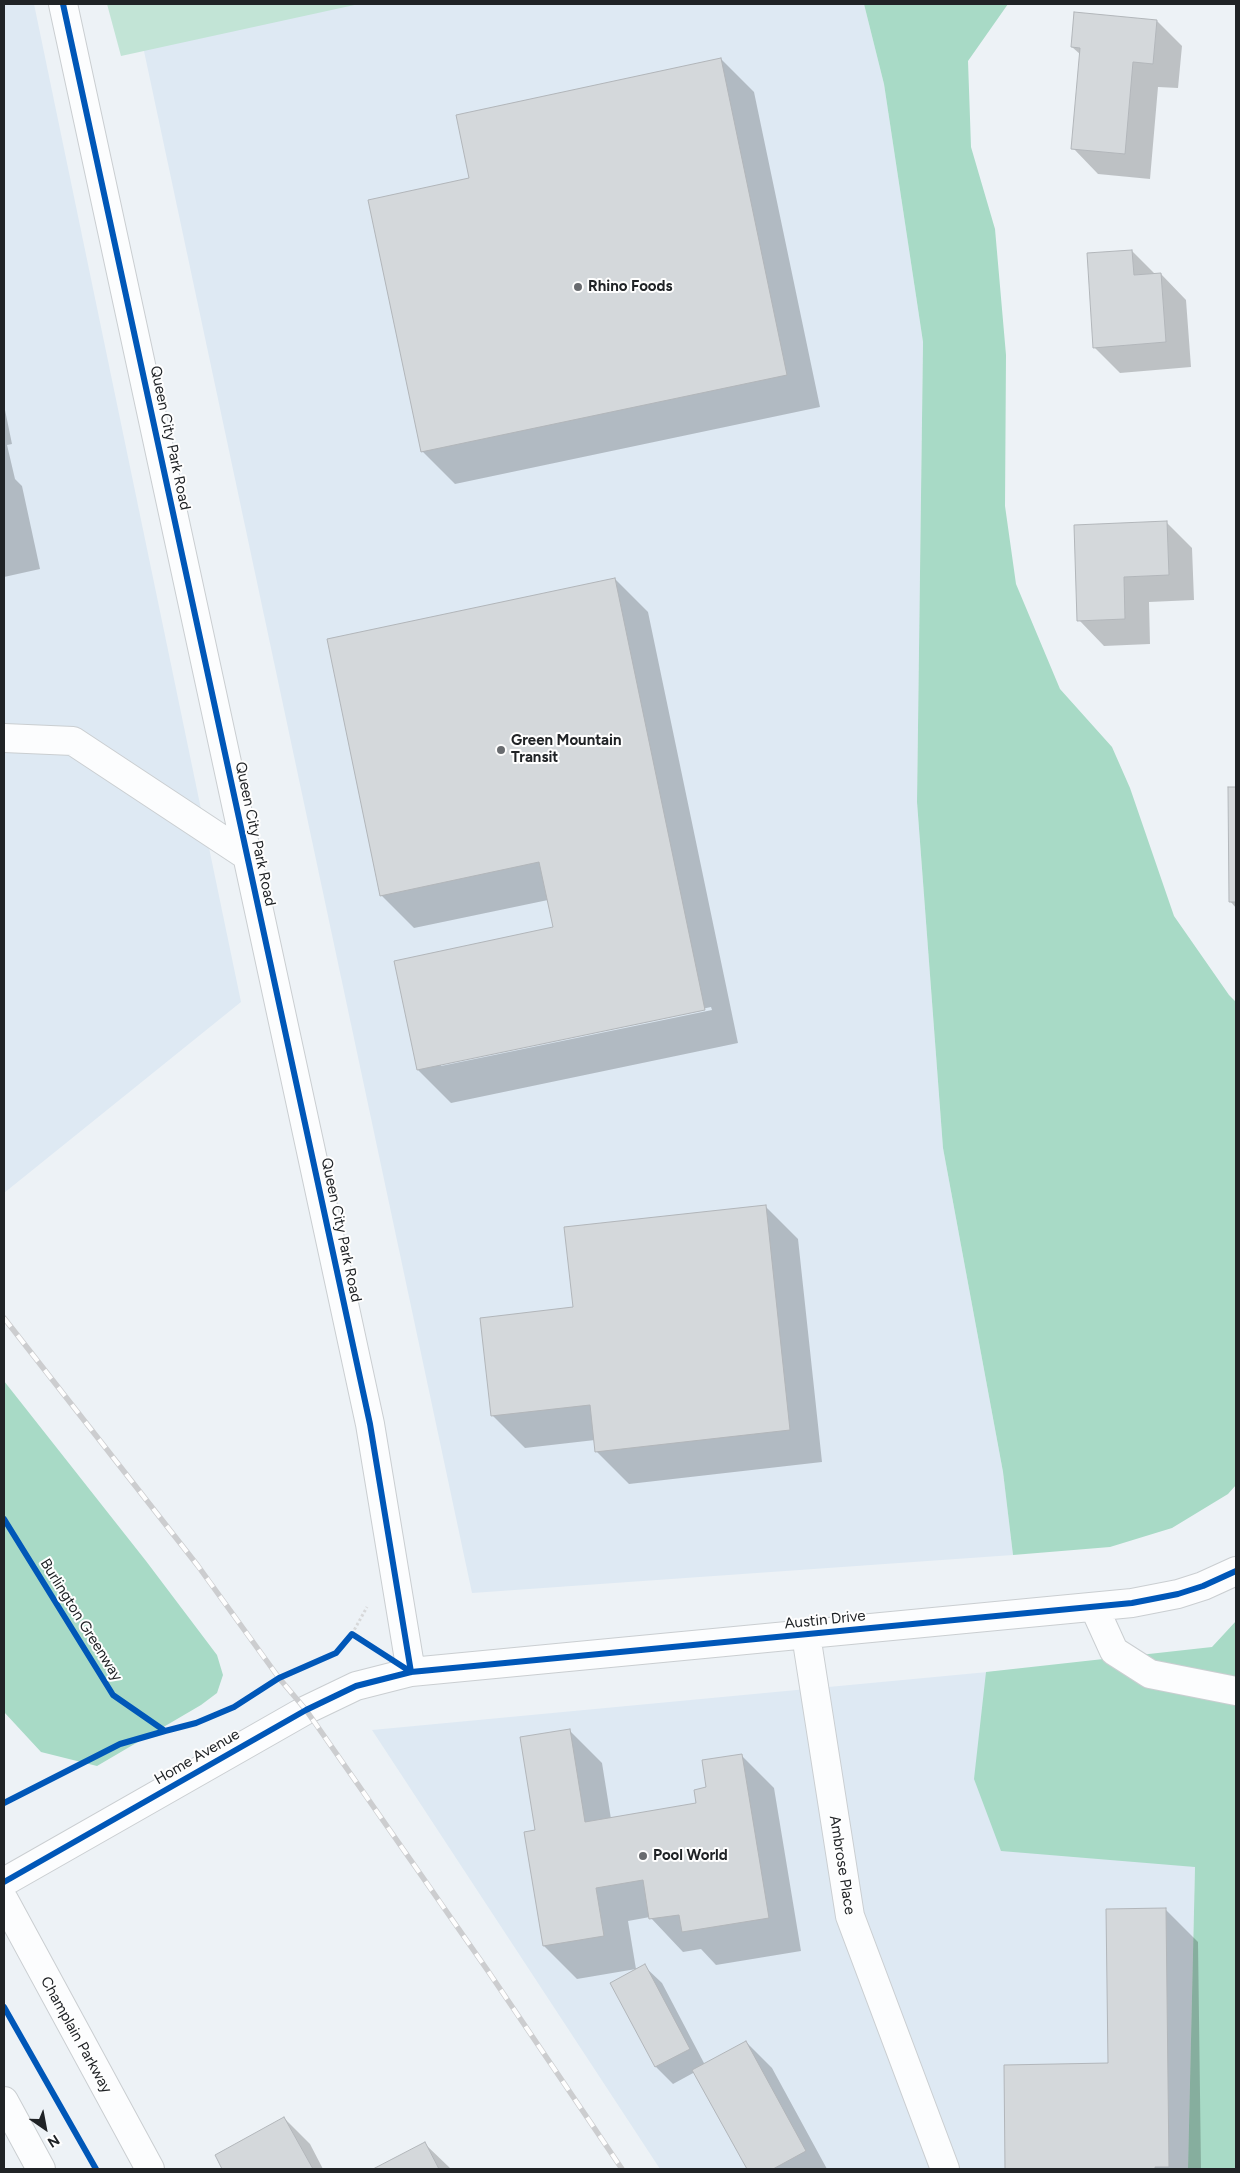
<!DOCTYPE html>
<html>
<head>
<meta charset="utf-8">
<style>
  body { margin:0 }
  #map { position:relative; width:1240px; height:2173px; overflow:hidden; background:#edf2f6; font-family:Figtree,sans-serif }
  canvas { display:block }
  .frame { position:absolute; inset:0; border:5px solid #202326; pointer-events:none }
  .north { position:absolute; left:20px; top:2103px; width:50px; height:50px; -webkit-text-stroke:4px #fefefe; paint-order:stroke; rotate:147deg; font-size:14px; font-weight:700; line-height:20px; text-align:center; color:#202326 }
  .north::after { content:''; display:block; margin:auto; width:18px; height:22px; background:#202326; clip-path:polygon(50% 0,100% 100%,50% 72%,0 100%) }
</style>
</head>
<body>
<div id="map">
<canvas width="1240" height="2173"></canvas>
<div class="frame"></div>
<div class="north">N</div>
</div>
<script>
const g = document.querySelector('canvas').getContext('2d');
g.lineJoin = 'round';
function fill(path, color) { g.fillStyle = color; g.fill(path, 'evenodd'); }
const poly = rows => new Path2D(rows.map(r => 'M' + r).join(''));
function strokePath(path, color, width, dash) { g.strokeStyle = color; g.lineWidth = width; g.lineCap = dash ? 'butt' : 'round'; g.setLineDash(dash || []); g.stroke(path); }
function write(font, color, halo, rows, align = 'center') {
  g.font = font + ' Figtree,sans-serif'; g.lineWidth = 4; g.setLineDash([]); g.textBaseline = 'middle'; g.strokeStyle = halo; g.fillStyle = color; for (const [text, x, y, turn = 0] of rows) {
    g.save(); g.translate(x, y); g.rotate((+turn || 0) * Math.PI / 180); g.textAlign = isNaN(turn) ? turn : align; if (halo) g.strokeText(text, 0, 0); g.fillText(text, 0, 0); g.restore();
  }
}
fill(poly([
  [4,4,34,4,241,1002,4,1193],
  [134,4,864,4,884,84,923,342,917,802,943,1148,1003,1472,1013,1555,472,1593],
  [1200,1652,1188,2169,660,2169,372,1730]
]), '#dee9f3');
fill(poly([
  [107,4,359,4,121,56]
]), '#c2e4d6');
fill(poly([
  [864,4,1008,4,968,61,971,147,995,229,1006,355,1005,506,1016,584,1060,689,1112,747,1130,788,1174,916,1229,995,1236,1002,1236,1485,1228,1494,1172,1528,1110,1547,1013,1555,1003,1472,943,1148,917,802,923,342,884,84],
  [4,1381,146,1561,217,1655,223,1675,217,1693,201,1705,97,1766,41,1752,4,1712],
  [1236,1621,1236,2169,1188,2169,1195,1867,1001,1851,974,1779,986,1672,1212,1647]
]), '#a8dac6');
fill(poly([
  [1157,21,1182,46,1178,88,1158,87,1150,179,1098,174,1073,148,1081,55,1072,47],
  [721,59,754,92,820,407,455,484,422,451],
  [1132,251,1155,274,1161,274,1186,300,1191,367,1120,373,1094,347],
  [4,405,12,444,7,445,15,479,22,486,40,569,4,577],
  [1167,523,1192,548,1194,600,1149,602,1150,644,1104,646,1079,620],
  [615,579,648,612,738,1043,451,1103,418,1070,554,928,548,900,414,928,381,895],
  [711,1007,712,1010,441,1066,441,1064],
  [1229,788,1236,788,1236,908,1230,901],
  [765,1206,798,1239,822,1462,629,1484,596,1451,595,1440,525,1448,492,1415,574,1308],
  [569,1730,602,1763,611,1819,698,1804,708,1788,741,1755,774,1788,801,1951,716,1965,701,1949,683,1952,650,1917,628,1921,636,1969,577,1979,544,1946,526,1833,536,1831],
  [1165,1909,1198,1942,1201,2169,1006,2169,1005,2066,1109,2065],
  [644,1966,662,1983,705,2065,746,2042,772,2068,827,2169,748,2169,695,2072,673,2084,656,2067],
  [284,2118,310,2144,323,2169,224,2169,216,2155],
  [425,2144,451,2169,375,2169]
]), '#0003');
const building = poly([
  [1074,12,1157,20,1153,64,1133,62,1125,154,1071,149,1080,48,1071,47,1074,12],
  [721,58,787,375,421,452,368,200,469,178,456,115,721,58],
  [1132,250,1134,275,1161,273,1166,342,1093,348,1087,253,1132,250],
  [1167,521,1169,575,1124,577,1125,619,1077,621,1074,525,1167,521],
  [615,578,705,1010,417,1070,394,961,553,927,539,862,380,896,327,639,615,578],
  [1228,787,1236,787,1236,902,1229,902,1228,787],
  [766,1205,790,1430,595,1452,590,1405,491,1416,480,1318,573,1307,564,1227,766,1205],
  [570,1729,585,1822,696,1803,694,1790,706,1787,702,1760,742,1754,769,1918,682,1932,679,1915,649,1919,643,1880,596,1888,604,1936,543,1946,524,1832,535,1830,520,1737,570,1729],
  [1166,1908,1169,2167,1155,2167,1155,2169,1005,2169,1004,2065,1108,2063,1106,1909,1166,1908],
  [645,1964,690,2049,655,2067,610,1983,645,1964],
  [746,2041,806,2151,773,2169,747,2169,692,2070,746,2041],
  [284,2117,313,2169,222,2169,215,2155,284,2117],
  [425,2142,439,2169,373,2169,425,2142]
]);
fill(building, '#d4d8db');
strokePath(building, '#b2b6ba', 1);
const minor = poly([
  [63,4,370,1424,411,1672],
  [4,738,73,741,247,856],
  [1094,1607,1114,1651,1150,1674,1236,1691],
  [806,1635,850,1916,945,2169],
  [4,1882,306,1710,356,1686,411,1672,1132,1603,1178,1594,1203,1586,1236,1571],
  [4,2101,41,2169]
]);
const major = poly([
  [4,1900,150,2169]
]);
strokePath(minor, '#caced1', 30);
strokePath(major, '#caced1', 30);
strokePath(poly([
  [352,1634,367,1607]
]), '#d7d8d9', 3, [2.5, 2.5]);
strokePath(minor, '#fcfdfe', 28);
strokePath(major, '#fcfdfe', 28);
const rail = poly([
  [4,1318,198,1566,279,1678,306,1710,488,1971,622,2169]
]);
strokePath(rail, '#cccdcf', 5.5);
strokePath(rail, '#fefefe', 4, [11]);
strokePath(poly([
  [63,4,370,1424,411,1672],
  [4,1519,113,1695,165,1731,196,1723,234,1707,279,1678,336,1653,352,1634,411,1672],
  [4,1803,120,1744,165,1731],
  [4,1882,306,1710,356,1686,411,1672,1132,1603,1178,1594,1203,1586,1236,1571],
  [4,2007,96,2169]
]), '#0057b8', 6);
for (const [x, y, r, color] of [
  [578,287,5,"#686b6f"],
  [501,750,5,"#686b6f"],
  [643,1856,5,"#686b6f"]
]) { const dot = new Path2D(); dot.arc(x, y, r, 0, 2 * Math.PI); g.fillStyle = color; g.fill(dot); strokePath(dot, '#fefefe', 2); }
write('bold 15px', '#202326', '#fefefe', [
  ["Rhino Foods",588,287],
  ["Green Mountain",511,741],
  ["Transit",511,758],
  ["Pool World",653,1856]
], 'left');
write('15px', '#202326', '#fefefe', [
  ["Queen City Park Road",170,438,78],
  ["Queen City Park Road",255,834,78],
  ["Queen City Park Road",341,1230,78],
  ["Burlington Greenway",81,1620,58],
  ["Austin Drive",825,1620,-6],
  ["Home Avenue",197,1757,-30],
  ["Ambrose Place",842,1865,81],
  ["Champlain Parkway",76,2035,61]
]);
</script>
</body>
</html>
